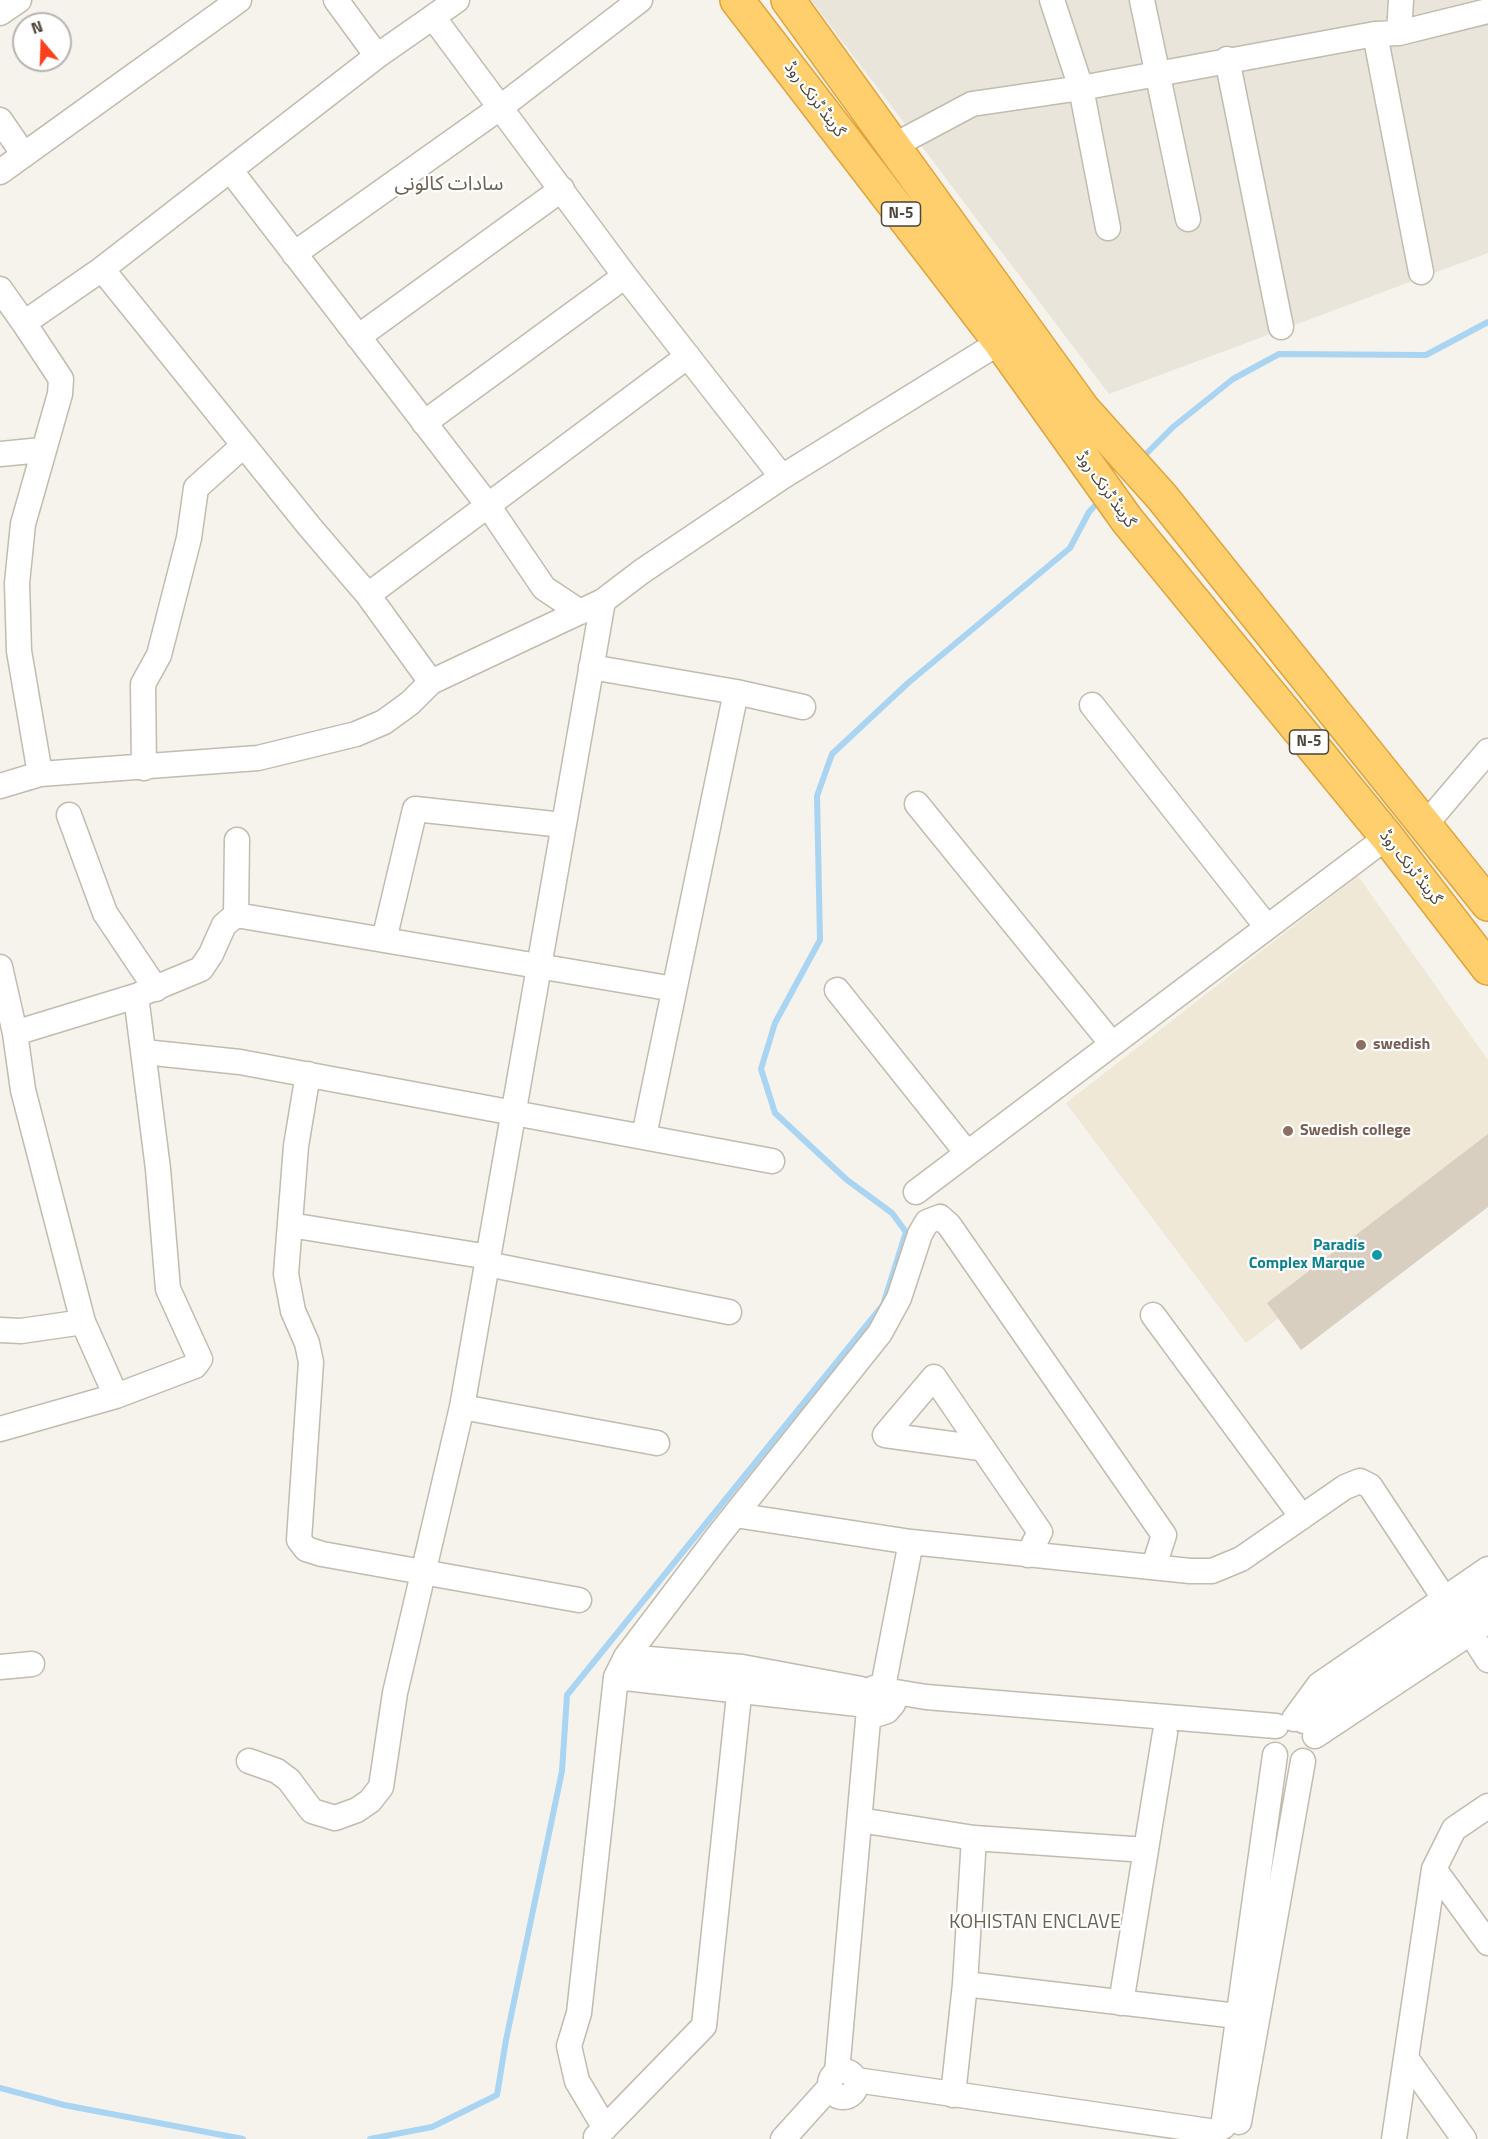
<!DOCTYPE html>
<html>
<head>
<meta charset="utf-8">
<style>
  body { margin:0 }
  #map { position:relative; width:1488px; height:2139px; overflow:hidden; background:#f6f3ec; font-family:"Titillium Web",sans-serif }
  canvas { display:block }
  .north { position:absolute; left:12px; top:12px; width:60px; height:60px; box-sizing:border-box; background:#fff; border:2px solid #b7b4b0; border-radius:50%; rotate:341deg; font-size:16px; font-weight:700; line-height:24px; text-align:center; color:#4b4439 }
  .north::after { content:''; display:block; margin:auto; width:21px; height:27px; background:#fc3f1d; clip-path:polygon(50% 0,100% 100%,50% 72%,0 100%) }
</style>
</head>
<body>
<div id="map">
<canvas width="1488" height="2139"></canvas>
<div class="north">N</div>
</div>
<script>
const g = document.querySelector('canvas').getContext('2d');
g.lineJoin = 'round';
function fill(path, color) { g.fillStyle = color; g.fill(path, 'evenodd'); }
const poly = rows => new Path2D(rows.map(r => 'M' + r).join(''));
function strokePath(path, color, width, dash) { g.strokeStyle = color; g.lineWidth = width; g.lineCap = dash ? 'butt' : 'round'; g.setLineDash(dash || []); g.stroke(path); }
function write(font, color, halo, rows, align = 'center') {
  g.font = font + ' "Titillium Web","Noto Sans Arabic",sans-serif'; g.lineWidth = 4.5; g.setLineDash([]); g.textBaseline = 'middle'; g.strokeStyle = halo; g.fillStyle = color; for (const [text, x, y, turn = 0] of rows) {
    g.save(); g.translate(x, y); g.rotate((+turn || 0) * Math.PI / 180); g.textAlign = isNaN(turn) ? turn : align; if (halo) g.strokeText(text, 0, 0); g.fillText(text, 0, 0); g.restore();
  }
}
fill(poly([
  [811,0,1488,0,1488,253,1109,394]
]), '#eae5da');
fill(poly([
  [1358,876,1488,1060,1488,1159,1246,1343,1066,1103]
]), '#efe8d6');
strokePath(poly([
  [1140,460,1173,427,1233,379,1279,354,1426,355,1488,322],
  [0,2088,64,2105,243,2139],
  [370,2139,432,2127,497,2095,506,2040,562,1771,567,1695,883,1305,906,1232,892,1213,847,1180,775,1113,761,1069,775,1023,820,940,817,796,832,754,908,683,1070,548,1089,512,1101,499]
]), '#a9d4f2', 6);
fill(poly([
  [1488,1134,1488,1207,1301,1350,1267,1303]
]), '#d8cfc1');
const street = poly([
  [336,0,377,56],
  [1052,0,1081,88,1108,228],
  [1142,0,1188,219],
  [0,13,19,0],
  [433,17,457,0],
  [1399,33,1401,0],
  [1375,34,1421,272],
  [1227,59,1281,327],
  [0,120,24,155],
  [895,145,972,104,1081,88,1375,34,1399,33,1488,11],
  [231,171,487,504,544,588,580,612],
  [0,172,239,0],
  [294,254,501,107,640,0],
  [102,269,309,526,368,595,431,682],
  [0,289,24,323],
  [358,337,562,189],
  [424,423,625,276],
  [0,454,42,450],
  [368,595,688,356],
  [591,667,736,692,803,707],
  [1092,705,1267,927],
  [144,768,143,684,159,655,189,538,196,488,244,445],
  [40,774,19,651,17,583,23,524,60,394,61,379,24,323,102,269,377,56,433,17,625,276,782,477],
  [0,786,40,774,258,758,356,734,384,722,410,703,431,682,603,601],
  [917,804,1112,1044],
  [69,815,105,913,156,989],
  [1425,825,1488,751],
  [236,915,237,840],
  [384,940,415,809,563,825],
  [0,967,15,1033,23,1090,83,1322,116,1396],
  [837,990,967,1153],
  [15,1033,136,996,201,969,211,954,224,925,236,915,674,989],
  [144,1052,240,1062,772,1161],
  [308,1074,296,1146,286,1274,293,1311,307,1343,311,1362,299,1540,306,1549,322,1554,579,1600],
  [644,1136,736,692],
  [916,1192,1387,837],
  [290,1225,489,1257],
  [487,1264,729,1312],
  [1153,1315,1302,1517],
  [0,1330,21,1331,83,1322],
  [462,1407,657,1443],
  [0,1429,116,1396,195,1366,200,1359,168,1289,158,1169,136,996],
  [980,1448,885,1435,934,1377,1040,1532,1028,1555],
  [735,1515,911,1542,1190,1571,1212,1571,1241,1559,1345,1487,1360,1481,1370,1486,1444,1598],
  [1479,1646,1488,1660],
  [626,1657,742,1667,861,1689],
  [0,1667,32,1664],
  [616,1677,867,1705],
  [883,1687,911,1542],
  [890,1691,926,1697,1276,1726],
  [1294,1719,1319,1685,1488,1569],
  [1304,1721,1488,1595],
  [1315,1736,1488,1621],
  [249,1761,277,1771,289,1780,312,1811,335,1818,357,1810,370,1801,381,1787,395,1693,462,1407,603,601,641,572,782,477,1000,342],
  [872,1822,974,1838,1146,1850],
  [1434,1869,1488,1943],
  [965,1984,1237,2016],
  [1121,2003,1165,1733],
  [1406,2058,1464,2139],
  '830 2084a13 13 0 1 1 26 0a13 13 0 1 1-26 0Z',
  [837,2072,869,1709,866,1700,874,1688,883,1687,890,1691,893,1704,887,1711,878,1714,869,1709],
  [856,2080,1216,2132],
  [953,2095,965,1984,974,1838],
  [1239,2122,1303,1761],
  [1223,2127,1275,1755],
  [605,2128,577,2081,569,2046,579,2013,616,1677,626,1657,718,1536,880,1333,899,1298,920,1234,927,1222,940,1217,949,1225,1164,1535,1154,1566],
  [596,2137,704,2026,742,1667],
  [783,2139,830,2087],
  [1394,2139,1434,1869,1454,1829,1488,1806]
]);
const highway = poly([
  [737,0,1000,342,1127,520,1387,837,1488,968],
  [788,0,1083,409,1162,497,1488,904]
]);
strokePath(street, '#c2bbae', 27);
strokePath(highway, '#e0a43c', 36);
strokePath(street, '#fff', 24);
strokePath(highway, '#ffcf6e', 33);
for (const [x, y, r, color] of [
  [1361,1045,6,"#8d6e63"],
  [1288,1131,6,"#8d6e63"],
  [1377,1255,6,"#0f9aa8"]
]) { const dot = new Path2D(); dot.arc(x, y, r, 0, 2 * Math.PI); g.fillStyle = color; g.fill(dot); strokePath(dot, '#fff', 2); }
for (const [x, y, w] of [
  [901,214,39],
  [1309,742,39]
]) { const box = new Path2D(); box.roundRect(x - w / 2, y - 12, w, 24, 4.5); g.fillStyle = '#fff'; g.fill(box); strokePath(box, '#4b4439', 1.5); }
write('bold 15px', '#4b4439', null, [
  ["N-5",901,214],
  ["N-5",1309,742]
]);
write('16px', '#4b4439', '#fff', [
  ["گرینڈ ٹرنک روڈ",814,100,53],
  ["گرینڈ ٹرنک روڈ",1105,490,54],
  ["گرینڈ ٹرنک روڈ",1410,868,52]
]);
write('bold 16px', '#785e54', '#fff', [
  ["swedish",1373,1045],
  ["Swedish college",1300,1131]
], 'left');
write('bold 16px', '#0d838f', '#fff', [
  ["Paradis",1365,1246],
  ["Complex Marque",1365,1264]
], 'right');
write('20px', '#6e6250', '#fff', [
  ["سادات کالونی",449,185],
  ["KOHISTAN ENCLAVE",1035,1923]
]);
</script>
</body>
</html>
